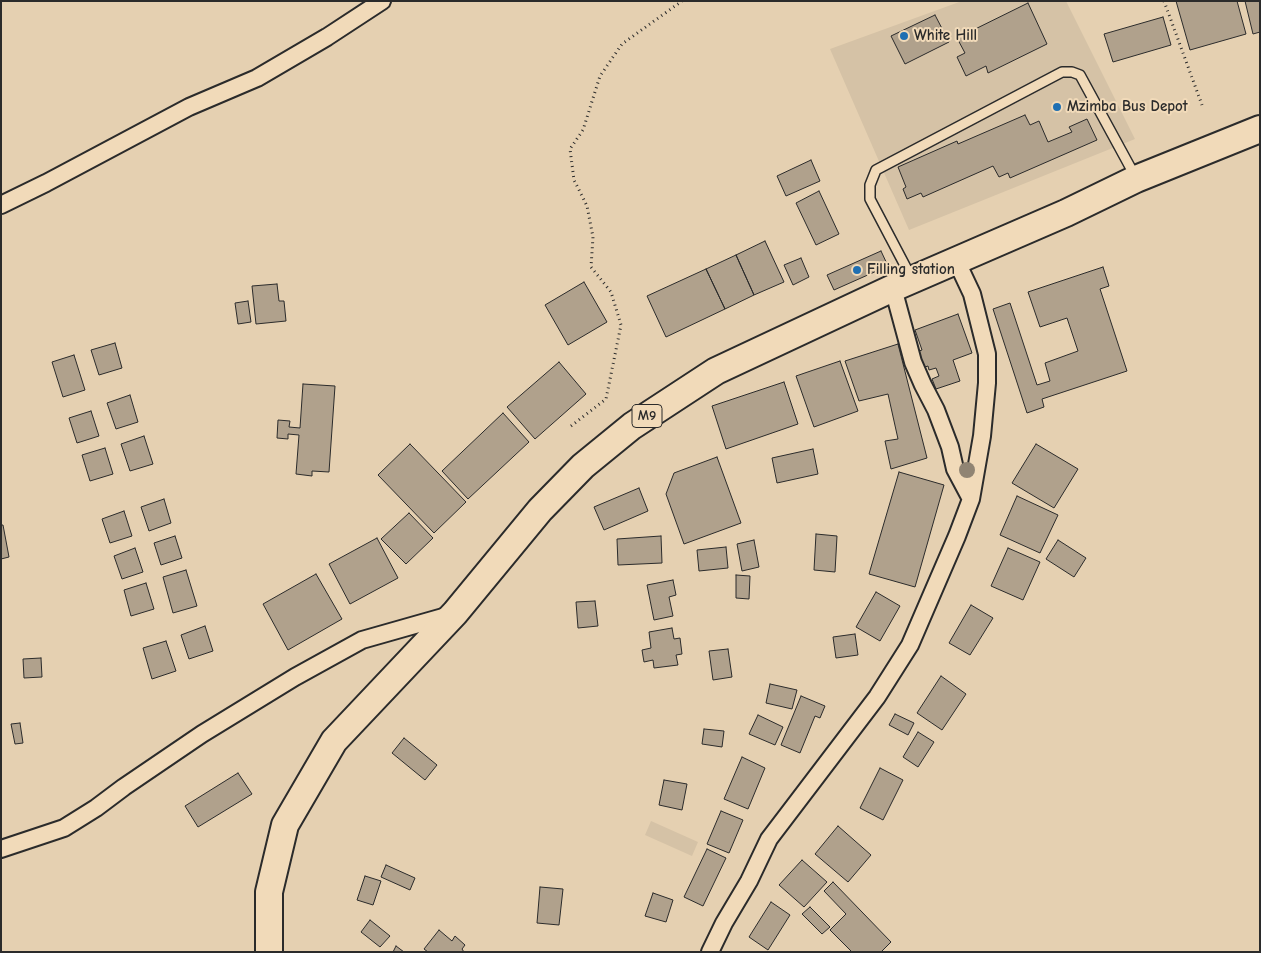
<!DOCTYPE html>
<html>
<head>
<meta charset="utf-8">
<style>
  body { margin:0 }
  #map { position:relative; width:1261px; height:953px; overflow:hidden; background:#e5d0b1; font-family:"Comic Neue",sans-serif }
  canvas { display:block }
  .frame { position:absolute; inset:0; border:2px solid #2b2b2b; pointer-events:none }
</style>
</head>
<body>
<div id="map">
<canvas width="1261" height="953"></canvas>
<div class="frame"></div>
</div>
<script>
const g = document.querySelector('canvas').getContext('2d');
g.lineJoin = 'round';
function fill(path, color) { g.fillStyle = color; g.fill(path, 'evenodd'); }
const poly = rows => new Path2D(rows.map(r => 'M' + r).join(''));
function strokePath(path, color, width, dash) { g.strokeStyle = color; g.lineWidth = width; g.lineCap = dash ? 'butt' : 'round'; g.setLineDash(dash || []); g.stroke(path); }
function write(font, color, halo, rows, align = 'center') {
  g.font = font + ' "Comic Neue",sans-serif'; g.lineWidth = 4; g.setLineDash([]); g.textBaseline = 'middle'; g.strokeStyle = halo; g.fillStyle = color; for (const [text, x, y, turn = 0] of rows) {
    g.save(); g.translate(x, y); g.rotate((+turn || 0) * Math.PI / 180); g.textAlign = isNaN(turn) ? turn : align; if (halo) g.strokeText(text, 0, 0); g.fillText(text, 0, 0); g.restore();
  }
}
fill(poly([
  [962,1,1066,1,1135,139,909,230,830,49],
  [651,821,698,842,692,856,645,835]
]), '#d5c2a6');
const building = poly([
  [1176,1,1237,1,1246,34,1190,50,1176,1],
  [1245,1,1260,1,1260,32,1253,34,1245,1],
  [1028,3,1047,44,988,73,986,66,966,76,957,57,965,53,957,38,1028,3],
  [935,15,949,42,905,64,891,36,935,15],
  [1163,17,1171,45,1113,62,1104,34,1163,17],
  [1025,115,1030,125,1039,121,1048,142,1072,132,1069,127,1087,119,1097,140,1010,178,1008,173,999,177,993,166,923,197,921,193,907,199,903,189,906,187,898,167,957,141,958,144,1025,115],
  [811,160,820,181,786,196,777,176,811,160],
  [819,191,839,234,816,245,796,203,819,191],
  [765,241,784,282,754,295,736,255,765,241],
  [881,251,888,266,834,290,827,275,881,251],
  [736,255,754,295,725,309,706,269,736,255],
  [801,258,809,277,793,285,784,265,801,258],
  [1103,267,1109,286,1100,289,1127,371,1042,399,1044,407,1027,413,993,309,1010,303,1037,385,1050,381,1045,363,1078,351,1067,318,1040,327,1028,292,1103,267],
  [706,269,725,309,666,337,647,296,706,269],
  [584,282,607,322,568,345,545,305,584,282],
  [277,284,279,301,284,301,286,321,256,324,252,286,277,284],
  [248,301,251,322,238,324,235,303,248,301],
  [958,314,972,353,953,360,960,381,936,389,932,379,939,376,936,368,929,370,928,366,922,368,916,352,922,350,915,330,958,314],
  [115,343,122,368,99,375,91,350,115,343],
  [898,344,927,458,891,469,885,441,898,439,888,394,859,401,845,361,898,344],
  [74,355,85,390,63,397,52,362,74,355],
  [840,361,858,411,814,427,796,376,840,361],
  [559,362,586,394,535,439,507,407,559,362],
  [784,382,798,424,726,449,712,406,784,382],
  [303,384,335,386,329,472,312,471,312,476,296,474,299,435,288,434,288,439,277,438,278,420,290,421,289,427,300,428,303,384],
  [130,395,138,422,116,429,107,403,130,395],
  [91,411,99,436,77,443,69,418,91,411],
  [503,413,529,442,468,499,442,471,503,413],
  [144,436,153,464,130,471,121,444,144,436],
  [410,444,466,502,434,533,378,475,410,444],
  [1036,444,1078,469,1054,508,1012,483,1036,444],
  [105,448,113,474,90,481,82,455,105,448],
  [813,449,818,474,777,483,772,458,813,449],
  [717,457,741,523,684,544,666,494,674,473,717,457],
  [899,472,944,485,915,587,869,574,899,472],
  [639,488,648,511,604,530,594,507,639,488],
  [1017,496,1058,515,1040,553,1000,535,1017,496],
  [164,499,171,523,149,531,141,507,164,499],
  [124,511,132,536,110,543,102,519,124,511],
  [409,513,433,538,406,564,381,539,409,513],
  [1,525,3,525,9,557,1,559,1,525],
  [816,534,837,536,835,572,814,570,816,534],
  [175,536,182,558,161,565,154,543,175,536],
  [661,536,662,563,618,565,617,539,661,536],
  [377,538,398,578,350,604,329,564,377,538],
  [754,540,759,567,742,571,737,544,754,540],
  [1058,540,1086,558,1074,577,1046,559,1058,540],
  [726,547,728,568,699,571,697,550,726,547],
  [135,548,143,572,122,579,114,556,135,548],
  [1008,548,1040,562,1023,600,991,586,1008,548],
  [186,570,197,606,173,613,163,577,186,570],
  [316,574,342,619,288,650,263,604,316,574],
  [736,575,750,576,749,599,736,598,736,575],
  [673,580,676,595,669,597,673,616,654,620,647,585,673,580],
  [146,583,154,609,131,616,124,590,146,583],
  [876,592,900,606,880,641,856,627,876,592],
  [595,601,598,626,578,628,576,602,595,601],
  [971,605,993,618,970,655,949,643,971,605],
  [205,626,213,651,189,659,181,635,205,626],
  [672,628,674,639,680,638,682,654,676,655,678,665,654,668,653,660,644,662,642,650,651,648,649,632,672,628],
  [855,634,858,655,836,658,833,637,855,634],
  [166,641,176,671,152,679,143,648,166,641],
  [728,649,732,677,713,680,709,651,728,649],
  [41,658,42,677,24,678,23,659,41,658],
  [941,676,966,694,942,730,917,713,941,676],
  [770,684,797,690,792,709,766,703,770,684],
  [801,696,825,706,820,718,815,716,800,753,781,745,801,696],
  [895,714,914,723,908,735,889,725,895,714],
  [758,715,783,727,775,745,749,734,758,715],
  [20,723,23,743,15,744,11,724,20,723],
  [704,729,724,731,722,747,702,744,704,729],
  [918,732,934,742,918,767,903,757,918,732],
  [404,738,437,765,425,780,392,753,404,738],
  [742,757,765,768,748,809,724,799,742,757],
  [880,768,903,780,883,820,860,808,880,768],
  [238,773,252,794,198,827,185,806,238,773],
  [664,780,687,784,682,810,659,805,664,780],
  [721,811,743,820,729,853,707,844,721,811],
  [838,826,871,855,848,882,815,854,838,826],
  [707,849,726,858,703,906,684,897,707,849],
  [802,860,827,882,804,907,779,885,802,860],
  [386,865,415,878,410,890,381,877,386,865],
  [365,876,381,881,373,905,357,900,365,876],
  [833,882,891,942,881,952,852,952,830,930,846,914,824,891,833,882],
  [540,887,563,889,559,925,537,923,540,887],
  [653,893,673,900,666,922,645,916,653,893],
  [771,902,790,915,768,950,749,937,771,902],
  [810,907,830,927,822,934,802,914,810,907],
  [370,920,390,936,380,947,361,932,370,920],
  [439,930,452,941,455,936,465,945,462,949,464,952,428,952,424,949,439,930],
  [396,946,404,952,393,952,396,946]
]);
fill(building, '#b0a18c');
strokePath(building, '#2b2b2b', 1);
const service = poly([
  [911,277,870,199,870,185,876,170,1062,72,1072,72,1080,75,1135,176]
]);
const minor = poly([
  [1,205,46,183,189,107,257,78,327,37,382,1],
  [893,288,913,362,923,385,936,410,950,447,955,469,971,499],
  [1,849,64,828,96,808,124,787,202,734,295,677,362,640,450,615],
  [710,952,724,923,749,881,769,839,877,697,910,645,957,536,971,499,982,436,987,383,987,354,972,294,956,260]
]);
const primary = poly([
  [269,952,269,892,285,825,334,741,455,613,540,510,583,466,632,426,716,371,893,288,1066,213,1136,179,1260,129]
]);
strokePath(service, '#2b2b2b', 12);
strokePath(minor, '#2b2b2b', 20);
strokePath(primary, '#2b2b2b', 30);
strokePath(poly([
  [1164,1,1202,105],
  [571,426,606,399,621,325,611,292,591,267,593,237,587,206,574,180,570,149,583,130,600,76,622,44,682,1]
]), '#2b2b2b', 3, [1, 4]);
strokePath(service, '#f1dab9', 9);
strokePath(minor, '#f1dab9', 16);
strokePath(primary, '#f1dab9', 26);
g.fillStyle = '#908473';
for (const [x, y] of [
  [967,470]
]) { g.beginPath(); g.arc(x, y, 8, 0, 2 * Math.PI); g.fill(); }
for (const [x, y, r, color] of [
  [904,36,5,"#1f6fb2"],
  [1057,107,5,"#1f6fb2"],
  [857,270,5,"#1f6fb2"]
]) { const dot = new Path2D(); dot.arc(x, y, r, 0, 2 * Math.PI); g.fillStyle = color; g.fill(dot); strokePath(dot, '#f1dab9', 2); }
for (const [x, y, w] of [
  [647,416,30]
]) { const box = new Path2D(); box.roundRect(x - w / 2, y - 11.5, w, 23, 4); g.fillStyle = '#f1dab9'; g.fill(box); strokePath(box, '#2b2b2b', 1); }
write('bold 14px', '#2b2b2b', null, [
  ["M9",647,416]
]);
write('bold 15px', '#2b2b2b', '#f1dab9', [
  ["White Hill",914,36],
  ["Mzimba Bus Depot",1067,107],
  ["Filling station",867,270]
], 'left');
</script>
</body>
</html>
